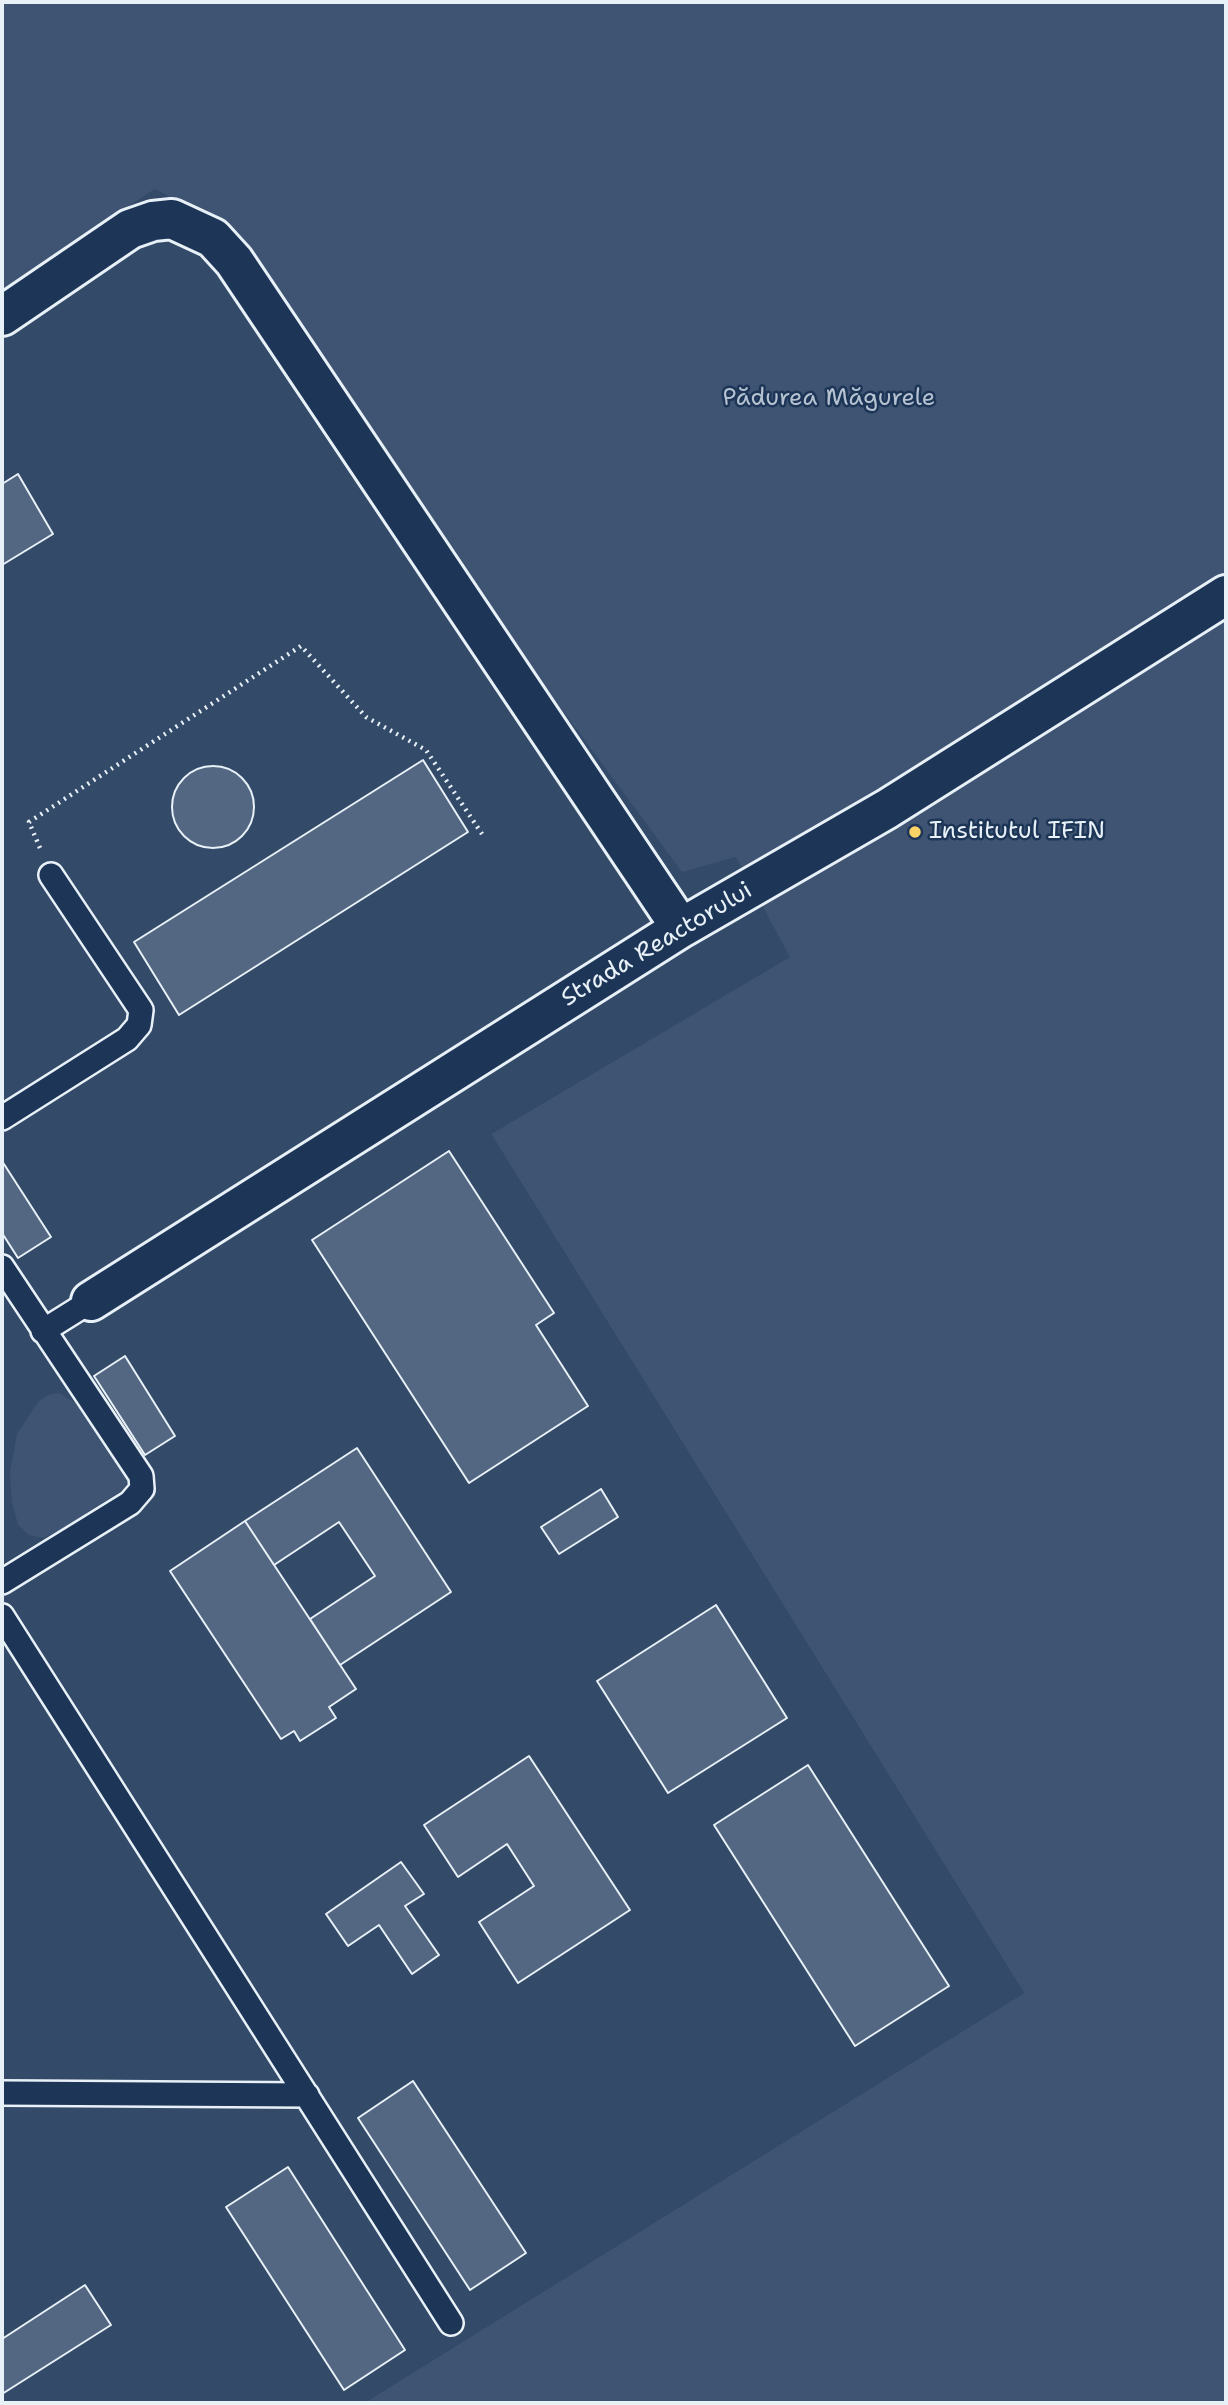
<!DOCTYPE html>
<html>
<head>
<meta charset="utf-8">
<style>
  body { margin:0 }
  #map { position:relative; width:1228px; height:2405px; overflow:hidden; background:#253d5d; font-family:"Shantell Sans",sans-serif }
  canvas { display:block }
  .frame { position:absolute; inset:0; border:4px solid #e8f1f8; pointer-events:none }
</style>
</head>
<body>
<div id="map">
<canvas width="1228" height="2405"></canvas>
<div class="frame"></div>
</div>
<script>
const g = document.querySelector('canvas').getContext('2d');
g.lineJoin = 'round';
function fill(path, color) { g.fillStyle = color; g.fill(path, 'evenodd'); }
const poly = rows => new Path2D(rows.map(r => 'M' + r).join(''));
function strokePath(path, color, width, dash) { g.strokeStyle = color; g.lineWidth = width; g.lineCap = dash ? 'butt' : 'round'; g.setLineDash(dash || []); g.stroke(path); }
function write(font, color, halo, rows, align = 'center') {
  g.font = font + ' "Shantell Sans",sans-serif'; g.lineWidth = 5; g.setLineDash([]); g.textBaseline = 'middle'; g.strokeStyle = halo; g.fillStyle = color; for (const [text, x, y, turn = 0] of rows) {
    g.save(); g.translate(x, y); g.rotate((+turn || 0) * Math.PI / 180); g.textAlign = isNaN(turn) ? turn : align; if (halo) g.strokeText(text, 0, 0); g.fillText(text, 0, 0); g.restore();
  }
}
fill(poly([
  [155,189,195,212,736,856,791,957,491,1134,1024,1993,364,2403,2,2403,2,290]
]), '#334a68');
fill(poly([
  [2,2,1226,2,1226,2403,364,2403,1024,1993,491,1134,790,957,736,857,682,872,195,212,155,189,2,290],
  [59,1393,76,1403,125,1474,127,1482,124,1489,60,1530,43,1538,29,1535,18,1524,12,1503,10,1472,17,1434,38,1402,48,1395]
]), '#3e5472');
const building = poly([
  [18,474,53,534,2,565,2,484,18,474],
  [423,760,468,832,179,1015,134,942,423,760],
  '172 807a41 41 0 1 1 82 0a41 41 0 1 1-82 0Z',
  [449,1151,554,1313,536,1325,588,1406,469,1483,312,1240,449,1151],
  [2,1161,51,1237,18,1258,2,1233,2,1161],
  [125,1356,175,1436,145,1455,94,1376,125,1356],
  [357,1448,451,1592,340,1665,310,1619,375,1576,339,1522,274,1565,245,1521,357,1448],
  [601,1489,618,1517,559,1554,541,1527,601,1489],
  [245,1521,356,1689,329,1707,336,1718,300,1741,294,1731,281,1739,170,1571,245,1521],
  [716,1605,787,1718,668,1793,597,1681,716,1605],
  [529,1756,630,1910,518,1983,479,1922,534,1886,507,1844,458,1877,424,1825,529,1756],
  [808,1765,949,1986,855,2046,714,1825,808,1765],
  [401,1862,424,1894,405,1906,439,1955,412,1974,379,1925,348,1946,326,1914,401,1862],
  [413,2081,526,2253,470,2290,358,2118,413,2081],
  [288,2167,405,2350,344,2390,226,2207,288,2167],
  [85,2285,111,2325,2,2394,2,2339,85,2285]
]);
fill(building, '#536782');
strokePath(building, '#e8f1f8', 2);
const lane = poly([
  [2,1118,127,1039,139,1025,141,1010,51,875],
  [2,1267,141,1476,142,1489,130,1503,2,1582],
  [43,1331,91,1301],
  [2,1616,451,2323],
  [2,2093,307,2095]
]);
const street = poly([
  [2,316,130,229,153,221,172,219,213,238,234,261,681,928],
  [91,1301,681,928,887,809,1226,595]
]);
strokePath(lane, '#e8f1f8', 28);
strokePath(street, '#e8f1f8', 44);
strokePath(poly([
  [40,848,29,822,301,646,366,717,426,750,484,837]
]), '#e8f1f8', 4.5, [2, 5]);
strokePath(lane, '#1d3557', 23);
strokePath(street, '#1d3557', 38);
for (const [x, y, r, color] of [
  [915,832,7,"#ffd166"]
]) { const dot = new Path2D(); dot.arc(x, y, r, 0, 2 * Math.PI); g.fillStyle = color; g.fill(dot); strokePath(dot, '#1d3557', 2.5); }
write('24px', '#b5c2d0', '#1d3557', [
  ["Pădurea Măgurele",829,399]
]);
write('24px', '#e8f1f8', '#1d3557', [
  ["Institutul IFIN",929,832]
], 'left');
write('24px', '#e8f1f8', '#1d3557', [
  ["Strada Reactorului",657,945,-31]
]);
</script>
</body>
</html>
